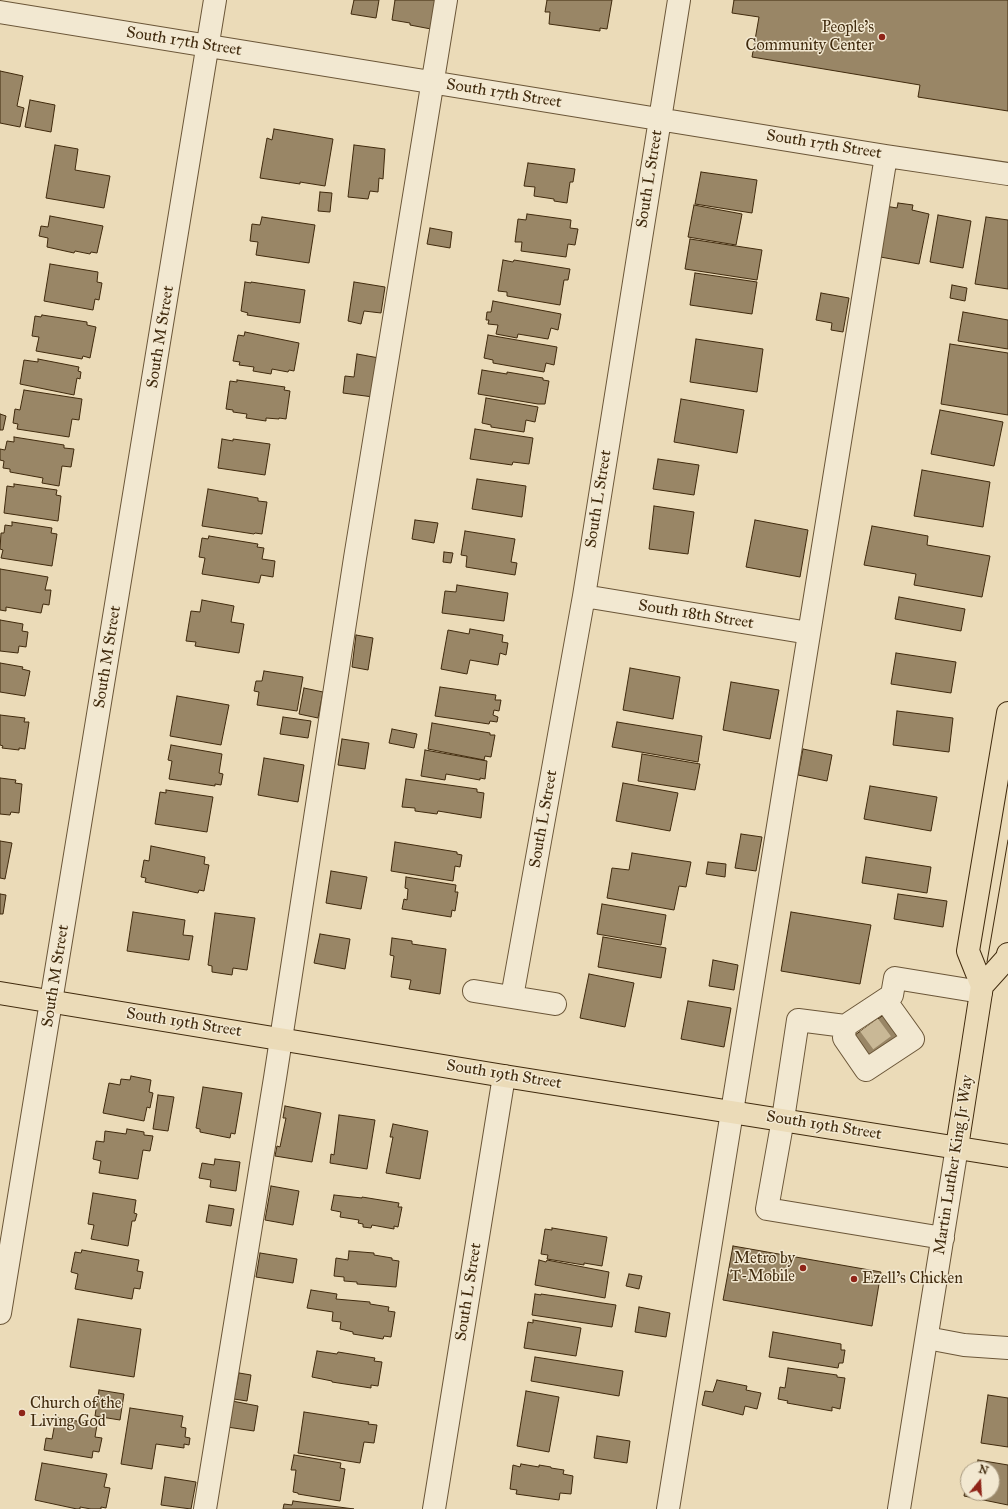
<!DOCTYPE html>
<html>
<head>
<meta charset="utf-8">
<style>
  body { margin:0 }
  #map { position:relative; width:1008px; height:1509px; overflow:hidden; background:#ebdbb8; font-family:"IM FELL Great Primer",serif }
  canvas { display:block }
  .north { position:absolute; left:960px; top:1461px; width:40px; height:40px; box-sizing:border-box; background:#f2e8d1; border:1px solid #ab9c83; border-radius:50%; rotate:18deg; font-size:11px; font-weight:700; line-height:16px; text-align:center; color:#402a0d }
  .north::after { content:''; display:block; margin:auto; width:14px; height:18px; background:#8f2418; clip-path:polygon(50% 0,100% 100%,50% 72%,0 100%) }
</style>
</head>
<body>
<div id="map">
<canvas width="1008" height="1509"></canvas>
<div class="north">N</div>
</div>
<script>
const g = document.querySelector('canvas').getContext('2d');
g.lineJoin = 'round';
function fill(path, color) { g.fillStyle = color; g.fill(path, 'evenodd'); }
const poly = rows => new Path2D(rows.map(r => 'M' + r).join(''));
function strokePath(path, color, width, dash) { g.strokeStyle = color; g.lineWidth = width; g.lineCap = dash ? 'butt' : 'round'; g.setLineDash(dash || []); g.stroke(path); }
function write(font, color, halo, rows, align = 'center') {
  g.font = font + ' "IM FELL Great Primer",serif'; g.lineWidth = 3; g.setLineDash([]); g.textBaseline = 'middle'; g.strokeStyle = halo; g.fillStyle = color; for (const [text, x, y, turn = 0] of rows) {
    g.save(); g.translate(x, y); g.rotate((+turn || 0) * Math.PI / 180); g.textAlign = isNaN(turn) ? turn : align; if (halo) g.strokeText(text, 0, 0); g.fillText(text, 0, 0); g.restore();
  }
}
const building = poly([
  [354,0,379,0,376,18,351,14,354,0],
  [395,0,436,0,431,29,410,25,410,23,392,20,395,0],
  [547,0,612,0,607,29,600,28,600,31,549,24,550,12,545,12,547,0],
  [734,0,1008,0,1008,111,918,97,920,85,752,57,759,17,732,13,734,0],
  [0,71,23,76,17,106,24,108,20,127,0,123,0,71],
  [30,100,55,105,51,132,25,127,30,100],
  [274,129,333,139,325,186,300,182,300,184,260,178,267,138,272,140,274,129],
  [55,145,78,149,75,170,110,176,104,208,46,198,55,145],
  [354,145,385,149,383,179,379,178,378,192,370,191,368,199,348,197,354,145],
  [528,163,575,169,573,182,570,182,567,203,554,201,554,199,534,196,535,187,524,186,528,163],
  [701,172,757,180,752,213,695,204,701,172],
  [320,192,332,193,330,212,318,211,320,192],
  [898,203,913,205,912,210,929,214,919,264,875,256,885,206,897,208,898,203],
  [694,205,742,214,736,245,688,237,694,205],
  [527,214,571,220,570,228,578,229,575,245,568,244,566,257,521,251,522,242,515,242,518,219,526,220,527,214],
  [938,215,971,221,963,268,930,262,938,215],
  [50,216,103,226,97,253,91,252,90,254,75,251,74,253,47,247,48,238,39,236,41,226,48,227,50,216],
  [262,217,315,225,309,263,256,255,258,242,250,241,252,224,260,225,262,217],
  [986,217,1008,220,1008,289,975,284,986,217],
  [430,228,452,232,450,248,427,244,430,228],
  [690,239,762,250,757,280,685,269,690,239],
  [503,260,513,262,514,260,570,269,568,280,564,280,560,305,507,296,507,292,498,291,503,260],
  [50,264,98,272,97,282,102,283,99,300,95,299,93,310,44,301,50,264],
  [695,273,757,282,752,314,690,305,695,273],
  [245,282,251,283,251,282,305,290,300,323,247,315,248,313,241,311,245,282],
  [354,282,385,287,381,313,364,311,361,324,348,321,354,282],
  [952,285,967,288,965,301,950,298,952,285],
  [821,293,849,298,843,332,831,330,832,323,816,320,821,293],
  [493,301,561,314,558,330,551,328,548,339,518,334,517,338,496,334,498,325,488,324,489,320,486,320,487,312,491,312,493,301],
  [963,312,1008,320,1008,349,958,341,963,312],
  [42,315,87,322,87,325,96,327,90,358,83,356,82,359,36,351,39,337,32,336,35,316,41,317,42,315],
  [245,332,299,343,294,371,289,370,288,372,272,369,271,374,253,371,254,367,239,365,240,362,233,361,238,335,244,336,245,332],
  [488,335,557,347,554,365,546,363,544,372,493,363,493,360,484,358,488,335],
  [696,339,763,349,757,392,690,382,696,339],
  [950,344,1008,353,1008,415,941,404,950,344],
  [357,354,379,358,373,397,343,393,345,376,354,377,357,354],
  [38,359,79,367,78,371,81,372,80,379,77,378,74,395,20,384,24,360,38,362,38,359],
  [482,370,507,374,507,372,543,378,543,380,549,381,545,404,538,404,478,394,482,370],
  [237,380,285,387,284,390,290,391,286,419,279,418,279,419,266,418,266,421,246,418,247,414,233,412,233,410,226,409,230,381,237,382,237,380],
  [24,390,82,399,79,420,72,419,69,437,17,429,18,424,13,423,15,409,20,410,24,390],
  [486,398,538,407,535,422,526,420,524,432,491,427,491,425,482,423,486,398],
  [681,399,744,410,737,453,674,442,681,399],
  [940,410,1003,422,994,466,931,454,940,410],
  [0,414,6,416,3,430,0,430,0,414],
  [475,429,533,438,529,464,513,462,512,465,470,459,475,429],
  [14,437,64,445,64,448,74,449,71,467,62,466,59,486,42,483,43,478,10,472,10,469,3,468,4,461,0,460,0,449,5,450,7,441,14,442,14,437],
  [222,439,233,441,233,439,270,444,265,475,218,468,222,439],
  [658,459,699,465,694,495,653,489,658,459],
  [922,470,990,482,983,527,914,516,922,470],
  [477,479,526,486,522,517,472,509,477,479],
  [14,484,57,490,56,495,61,496,58,521,4,513,7,486,14,487,14,484],
  [208,489,258,498,258,501,267,502,262,534,255,533,254,534,202,526,208,489],
  [654,506,694,512,688,554,649,549,654,506],
  [415,520,438,523,434,543,412,539,415,520],
  [755,520,808,530,800,577,746,567,755,520],
  [12,522,52,528,51,533,57,534,52,566,1,558,3,550,0,549,1,533,4,533,5,525,12,526,12,522],
  [872,526,928,536,927,545,990,556,982,597,914,585,916,574,864,565,872,526],
  [465,531,515,539,511,562,517,563,515,575,466,567,467,556,461,555,465,531],
  [209,536,258,544,257,547,264,548,262,559,275,561,273,577,261,575,259,583,202,574,205,558,199,557,202,538,208,539,209,536],
  [444,552,453,553,451,563,443,562,444,552],
  [0,569,48,577,45,590,51,590,49,605,43,604,41,613,6,607,6,611,0,610,0,569],
  [457,585,508,593,504,621,442,613,445,591,456,592,457,585],
  [899,597,965,609,961,631,895,619,899,597],
  [202,600,234,606,231,622,244,624,239,653,195,646,196,642,186,641,191,611,200,612,202,600],
  [0,620,23,624,22,631,28,632,26,647,19,646,18,653,0,651,0,620],
  [470,629,503,635,502,642,508,643,506,655,500,653,498,665,470,660,467,674,441,669,448,630,469,634,470,629],
  [356,635,373,638,368,670,352,667,356,635],
  [896,653,956,662,951,693,891,684,896,653],
  [0,663,23,667,22,669,30,671,25,696,0,692,0,663],
  [630,668,680,677,673,719,623,710,630,668],
  [264,671,303,677,297,711,257,705,259,692,254,691,256,681,262,681,264,671],
  [731,682,779,690,770,739,723,730,731,682],
  [440,687,496,695,495,700,501,700,499,711,494,710,493,715,498,717,497,722,490,721,489,724,435,716,440,687],
  [304,688,323,692,318,718,299,714,304,688],
  [177,696,229,705,221,745,170,736,177,696],
  [897,711,953,718,949,752,893,745,897,711],
  [0,715,25,718,24,722,29,722,25,749,19,748,19,750,2,748,3,746,0,745,0,715],
  [283,717,311,721,308,738,280,734,283,717],
  [617,722,702,736,698,762,612,747,617,722],
  [432,723,490,733,490,735,495,735,491,757,485,756,484,760,428,749,432,723],
  [392,729,417,734,414,748,389,743,392,729],
  [342,739,369,743,365,769,338,765,342,739],
  [171,745,222,754,219,773,223,774,221,785,215,784,215,786,169,779,172,761,168,760,171,745],
  [803,749,832,755,827,781,798,775,803,749],
  [425,750,487,761,485,779,480,778,480,780,446,774,445,780,421,776,425,750],
  [642,754,700,764,695,790,638,781,642,754],
  [264,758,304,765,298,802,258,795,264,758],
  [0,778,16,780,15,783,22,784,19,813,11,812,10,815,0,814,0,778],
  [406,779,477,789,477,792,484,793,481,818,438,811,437,814,415,811,415,808,402,807,406,779],
  [623,783,678,793,670,831,616,821,623,783],
  [870,786,937,797,931,831,864,819,870,786],
  [166,790,213,797,207,832,155,824,160,792,166,793,166,790],
  [741,834,762,837,756,871,735,868,741,834],
  [0,841,12,843,5,879,0,878,0,841],
  [395,842,457,852,457,854,462,855,460,867,455,866,453,881,391,871,395,842],
  [151,846,205,857,204,864,209,865,204,891,199,890,198,893,145,882,146,878,141,877,144,860,149,861,151,846],
  [632,853,691,862,686,887,679,886,674,910,607,898,612,868,629,870,632,853],
  [866,857,931,867,927,893,862,883,866,857],
  [708,862,726,864,725,877,706,874,708,862],
  [331,871,367,877,361,909,326,903,331,871],
  [406,877,456,885,455,892,458,892,455,911,452,910,451,917,402,909,404,899,407,900,408,889,405,888,406,877],
  [0,894,6,895,3,914,0,914,0,894],
  [898,894,947,901,943,927,894,919,898,894],
  [602,904,666,915,661,945,597,934,602,904],
  [133,912,185,920,183,935,193,936,189,960,127,951,133,912],
  [791,912,871,925,860,984,781,971,791,912],
  [215,913,255,918,247,970,233,968,232,975,212,972,212,966,208,965,215,913],
  [320,934,350,939,345,969,314,963,320,934],
  [603,937,666,948,661,978,598,967,603,937],
  [392,938,412,941,412,944,446,949,440,994,409,989,411,980,391,977,394,956,390,955,392,938],
  [713,960,738,965,734,990,709,986,713,960],
  [589,974,634,983,625,1027,580,1018,589,974],
  [688,1001,731,1008,724,1047,681,1039,688,1001],
  [888,1012,907,1040,871,1065,852,1037,888,1012],
  [131,1076,151,1080,149,1092,153,1093,150,1108,147,1107,144,1121,103,1113,109,1083,120,1085,121,1079,130,1080,131,1076],
  [203,1087,242,1093,235,1134,231,1133,230,1138,200,1132,200,1129,196,1128,203,1087],
  [158,1095,174,1097,168,1131,153,1129,158,1095],
  [285,1106,321,1113,312,1162,275,1156,277,1146,280,1147,286,1118,283,1118,285,1106],
  [339,1115,375,1120,367,1169,330,1163,331,1154,334,1155,339,1115],
  [393,1124,428,1131,420,1179,386,1173,393,1137,390,1137,393,1124],
  [127,1129,144,1132,144,1135,153,1136,150,1151,143,1150,138,1179,99,1173,101,1161,93,1159,96,1141,104,1142,105,1131,126,1134,127,1129],
  [215,1159,240,1162,236,1191,210,1187,211,1180,199,1178,202,1163,214,1165,215,1159],
  [271,1186,299,1191,293,1225,265,1220,271,1186],
  [93,1193,136,1200,134,1213,137,1214,135,1221,132,1221,128,1246,91,1239,94,1225,88,1224,93,1193],
  [334,1195,362,1198,362,1197,399,1203,398,1207,402,1207,398,1227,394,1226,394,1229,372,1225,371,1228,363,1227,363,1224,358,1223,359,1220,340,1217,341,1212,331,1210,334,1195],
  [209,1205,234,1209,231,1226,206,1222,209,1205],
  [552,1228,607,1237,602,1266,584,1263,584,1265,547,1259,548,1255,541,1254,545,1229,552,1230,552,1228],
  [733,1246,881,1272,872,1326,723,1300,733,1246],
  [82,1250,139,1260,137,1271,143,1272,140,1289,134,1288,132,1299,75,1289,78,1274,71,1272,75,1252,81,1253,82,1250],
  [349,1251,374,1253,374,1255,392,1258,392,1260,399,1261,396,1287,357,1284,357,1282,344,1281,344,1277,334,1276,336,1258,348,1260,349,1251],
  [260,1253,297,1259,293,1283,256,1277,260,1253],
  [539,1260,546,1262,547,1260,609,1272,605,1298,535,1285,539,1260],
  [629,1274,642,1276,639,1289,626,1286,629,1274],
  [311,1290,337,1294,336,1299,370,1302,370,1304,389,1307,388,1311,395,1312,391,1337,384,1336,383,1339,353,1334,353,1332,340,1329,341,1322,332,1321,333,1312,307,1308,311,1290],
  [535,1294,541,1295,541,1294,616,1305,612,1327,532,1315,535,1294],
  [639,1307,670,1313,666,1337,635,1332,639,1307],
  [78,1319,141,1329,134,1377,70,1367,78,1319],
  [533,1320,581,1328,576,1356,524,1348,528,1322,533,1323,533,1320],
  [773,1332,841,1344,841,1350,845,1350,843,1363,839,1363,838,1368,769,1357,773,1332],
  [317,1351,337,1354,338,1352,375,1358,374,1361,382,1362,378,1386,371,1385,371,1388,332,1382,332,1381,312,1377,317,1351],
  [535,1357,623,1371,619,1396,531,1381,535,1357],
  [788,1368,837,1375,837,1377,845,1378,840,1409,832,1407,832,1411,787,1403,788,1401,778,1399,780,1387,785,1388,788,1368],
  [239,1373,251,1375,247,1401,234,1399,239,1373],
  [717,1380,747,1386,746,1390,761,1393,757,1409,745,1406,743,1415,702,1405,705,1391,713,1392,717,1380],
  [99,1390,124,1394,120,1420,95,1416,99,1390],
  [526,1391,559,1397,549,1452,517,1446,526,1391],
  [988,1395,1008,1398,1008,1447,981,1443,988,1395],
  [232,1401,258,1406,254,1431,227,1427,232,1401],
  [130,1408,183,1416,181,1427,186,1428,185,1437,190,1438,189,1445,184,1444,184,1448,156,1444,152,1469,121,1464,130,1408],
  [304,1412,369,1422,368,1424,377,1425,374,1443,364,1442,360,1463,298,1453,304,1412],
  [56,1417,97,1425,95,1437,102,1438,99,1452,93,1451,92,1458,44,1450,46,1438,52,1439,56,1417],
  [597,1436,630,1441,627,1463,594,1458,597,1436],
  [294,1455,341,1463,340,1468,345,1469,340,1501,298,1494,298,1493,293,1492,296,1470,291,1470,294,1455],
  [978,1460,1008,1465,1008,1505,964,1496,967,1478,968,1493,992,1493,992,1469,977,1469,978,1460],
  [42,1463,107,1474,104,1487,110,1488,106,1508,101,1507,101,1509,91,1509,80,1507,80,1509,77,1509,35,1500,42,1463],
  [521,1464,539,1467,539,1465,551,1467,551,1468,564,1470,563,1474,573,1476,571,1494,560,1493,559,1500,516,1494,517,1490,510,1489,513,1465,520,1467,521,1464],
  [165,1477,196,1482,191,1509,161,1505,165,1477],
  [293,1501,354,1509,283,1509,284,1504,292,1505,293,1501]
]);
fill(building, '#998666');
strokePath(building, '#402a0d', 1);
strokePath(poly([
  [869,1025,889,1052]
]), '#c9b896', 22, [22, 11]);
const minor = poly([
  [0,12,886,156,1008,174],
  [584,596,809,633],
  [474,991,555,1004],
  [512,997,584,596,679,0],
  [845,1026,844,1038,866,1070,913,1039,885,1000],
  [943,1238,767,1209,783,1119,798,1020,845,1026,892,995,895,978,981,992],
  [0,1313,215,0],
  [927,1338,964,1345,1008,1348],
  [205,1509,275,1078,355,558,446,0],
  [434,1509,504,1076],
  [668,1509,886,156],
  [899,1509,957,1147]
]);
const major = poly([
  [982,986,1007,958,1008,954],
  [0,993,504,1076,1008,1156],
  [957,1147,982,986,968,951,1008,713]
]);
strokePath(minor, '#6b5638', 24);
strokePath(major, '#402a0d', 24);
strokePath(minor, '#f2e8d1', 22);
strokePath(major, '#ebdbb8', 22);
strokePath(poly([
  [987,962,1008,840]
]), '#402a0d', 1);
for (const [x, y, r, color] of [
  [882,37,4,"#8f2418"],
  [803,1268,4,"#8f2418"],
  [854,1279,4,"#8f2418"],
  [22,1413,4,"#8f2418"]
]) { const dot = new Path2D(); dot.arc(x, y, r, 0, 2 * Math.PI); g.fillStyle = color; g.fill(dot); strokePath(dot, '#f2e8d1', 1.5); }
write('16px', '#402a0d', '#f2e8d1', [
  ["People's",874,28],
  ["Community Center",874,46],
  ["Metro by",795,1259],
  ["T-Mobile",795,1277],
  ["Ezell's Chicken",862,1279,"left"],
  ["Church of the",30,1404,"left"],
  ["Living God",30,1422,"left"]
], 'right');
write('16px', '#402a0d', '#f2e8d1', [
  ["South 17th Street",184,42,9],
  ["South 17th Street",504,94,9],
  ["South 17th Street",824,145,9],
  ["South L Street",650,179,-81],
  ["South M Street",161,337,-81],
  ["South L Street",599,499,-81],
  ["South 18th Street",696,615,9],
  ["South M Street",108,657,-81],
  ["South L Street",544,819,-80],
  ["South M Street",56,976,-81],
  ["South 19th Street",184,1023,9],
  ["South 19th Street",504,1075,9],
  ["South 19th Street",824,1126,9],
  ["Martin Luther King Jr Way",954,1165,-81],
  ["South L Street",469,1292,-81]
]);
</script>
</body>
</html>
